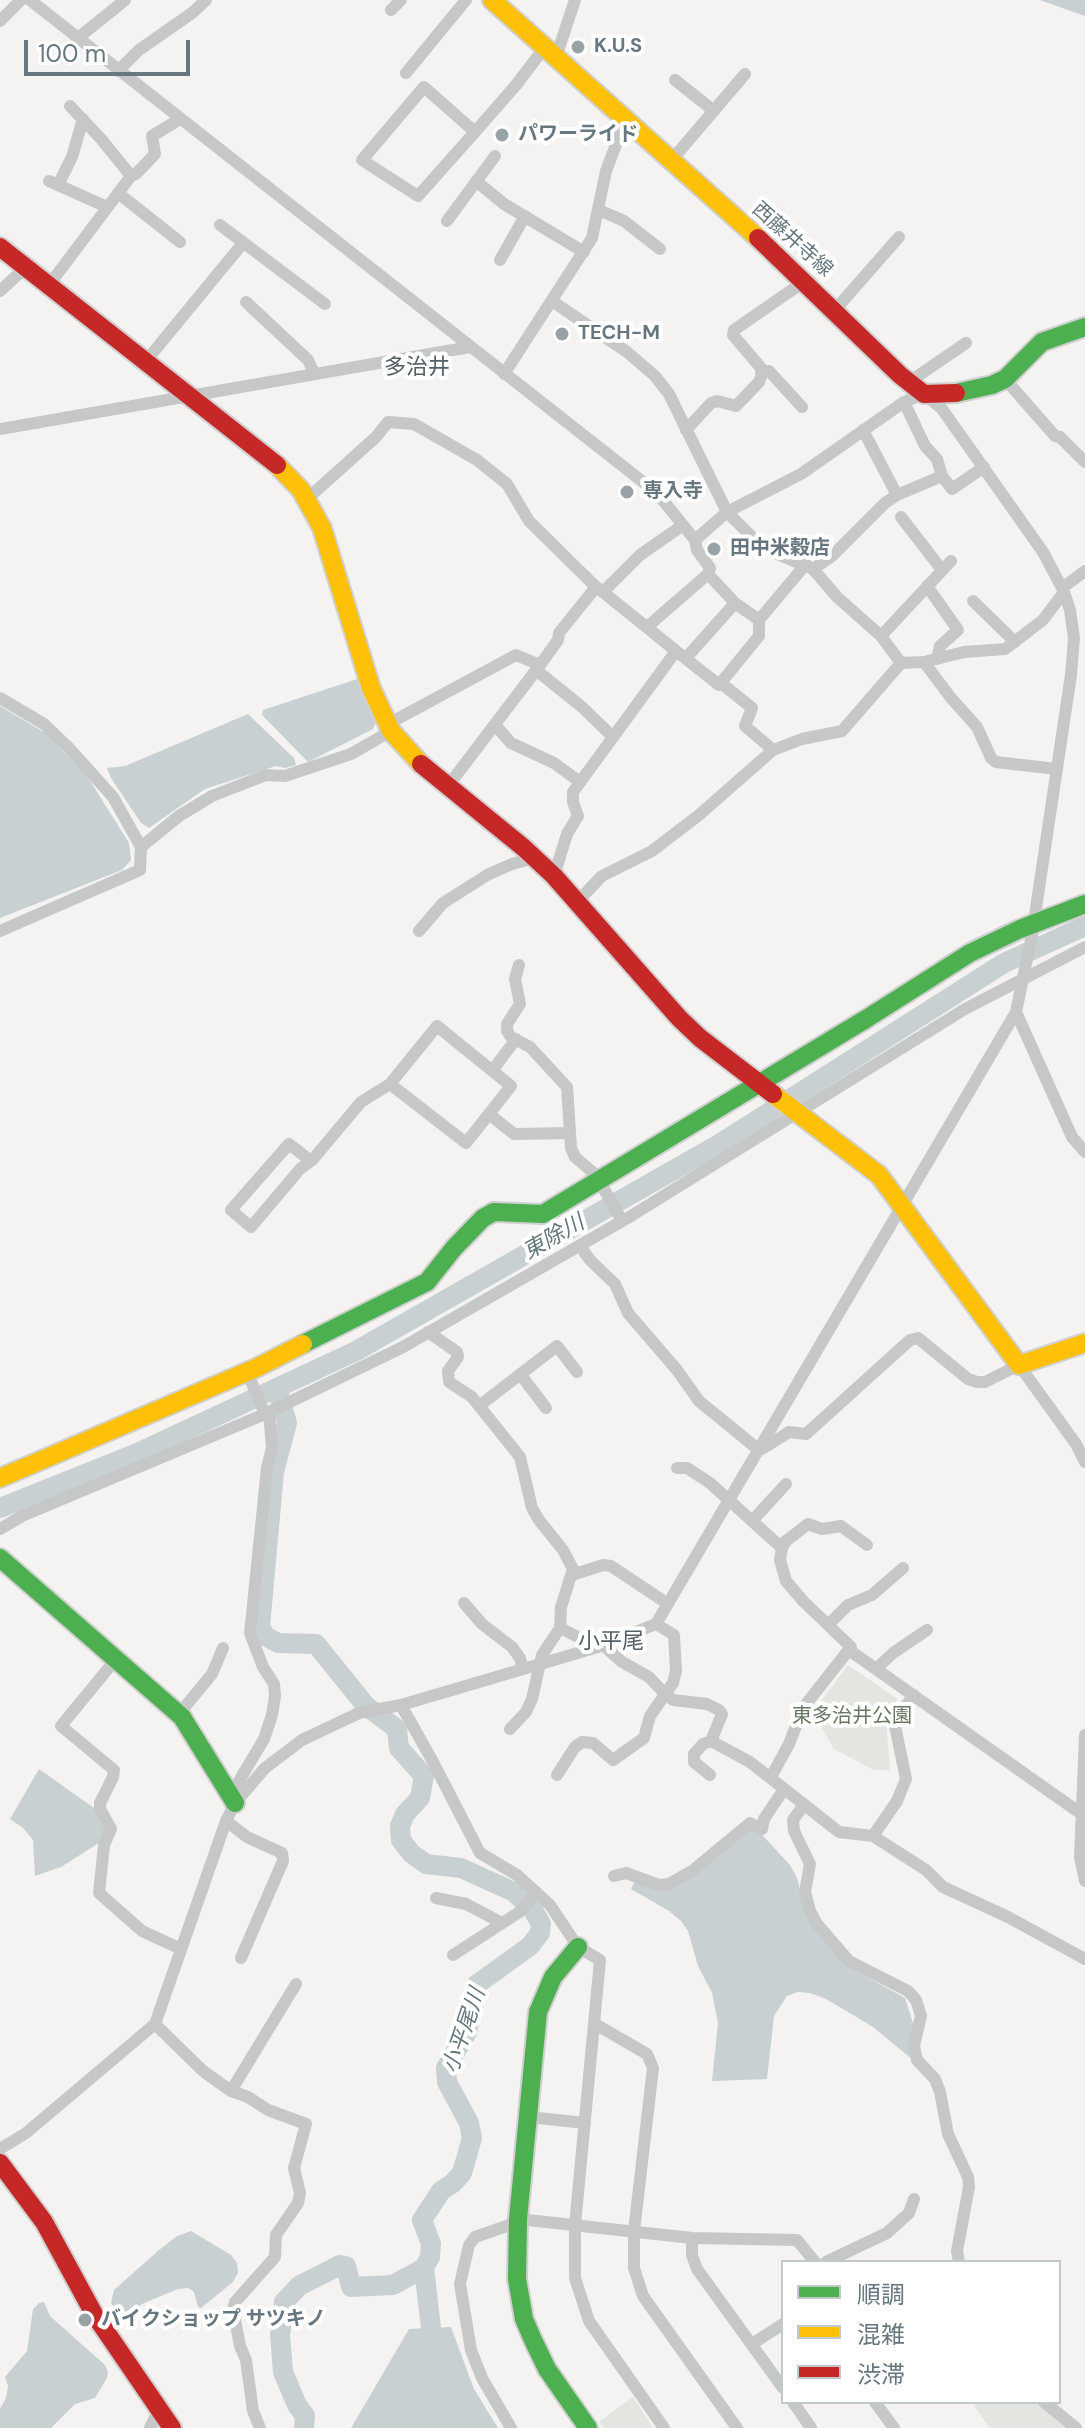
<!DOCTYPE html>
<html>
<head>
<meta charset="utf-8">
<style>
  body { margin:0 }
  #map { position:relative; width:1085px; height:2428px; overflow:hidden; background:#f4f3f2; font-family:"DM Sans","Noto Sans JP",sans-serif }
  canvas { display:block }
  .legend { position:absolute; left:781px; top:2260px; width:280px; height:144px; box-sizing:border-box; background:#fff; border:2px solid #c2c9cc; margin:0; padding:10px 14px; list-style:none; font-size:24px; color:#67777f }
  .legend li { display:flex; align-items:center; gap:16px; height:40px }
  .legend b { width:40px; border:2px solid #c2c9cc }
  .scale { position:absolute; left:24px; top:40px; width:166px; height:36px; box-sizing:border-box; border:4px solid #67777f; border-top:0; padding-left:10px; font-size:24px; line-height:28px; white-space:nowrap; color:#67777f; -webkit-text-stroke:6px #fff; paint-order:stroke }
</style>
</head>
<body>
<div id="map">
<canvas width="1085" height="2428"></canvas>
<ul class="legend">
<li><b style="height:10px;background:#4caf50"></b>順調</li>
<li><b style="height:10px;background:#ffc107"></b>混雑</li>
<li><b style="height:10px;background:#c62828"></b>渋滞</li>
</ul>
<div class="scale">100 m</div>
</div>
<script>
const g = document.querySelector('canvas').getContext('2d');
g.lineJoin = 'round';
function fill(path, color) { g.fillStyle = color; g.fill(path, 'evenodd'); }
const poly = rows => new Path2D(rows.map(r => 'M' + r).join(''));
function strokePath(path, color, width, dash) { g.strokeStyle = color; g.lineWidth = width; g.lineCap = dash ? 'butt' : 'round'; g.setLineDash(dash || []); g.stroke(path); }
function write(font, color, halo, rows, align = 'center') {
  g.font = font + ' "DM Sans","Noto Sans JP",sans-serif'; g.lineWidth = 8; g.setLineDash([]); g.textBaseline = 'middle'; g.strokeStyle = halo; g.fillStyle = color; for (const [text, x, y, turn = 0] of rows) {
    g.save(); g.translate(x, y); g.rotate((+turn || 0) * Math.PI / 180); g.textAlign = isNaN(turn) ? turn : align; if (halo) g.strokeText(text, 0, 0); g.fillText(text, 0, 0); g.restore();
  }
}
fill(poly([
  [848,1665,898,1699,886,1718,890,1771,872,1769,834,1749,819,1723,816,1708],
  [633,2397,653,2428,604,2428,599,2422],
  [979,2402,1038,2402,1069,2428,990,2428,974,2406]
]), '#e3e5e0');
fill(poly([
  [1040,0,1085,0,1085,16],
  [357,679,376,721,373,729,308,762,262,715,263,710],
  [0,706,47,734,87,776,129,843,131,860,122,870,0,918],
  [248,714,294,758,296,765,285,768,276,766,205,789,149,828,141,823,111,778,107,768,125,766],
  [39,1769,94,1808,97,1816,106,1825,102,1841,61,1867,35,1876,33,1840,23,1828,10,1819],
  [753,1825,790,1865,797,1878,805,1910,853,1969,905,1998,914,2026,913,2060,873,2027,826,1999,810,1993,798,1992,787,1996,774,2016,767,2079,712,2081,718,2023,712,1993,698,1966,688,1931,681,1921,669,1911,631,1889,636,1879,664,1890],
  [191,2231,231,2255,237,2263,238,2273,233,2282,201,2308,198,2307,194,2292,188,2288,178,2289,142,2304,129,2318,120,2315,111,2303,114,2290,159,2250,177,2236],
  [44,2302,50,2316,105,2365,108,2372,107,2378,95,2398,75,2404,51,2428,0,2428,0,2409,6,2398,8,2386,5,2377,27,2351,33,2309,39,2303],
  [451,2327,474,2389,498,2428,351,2428,409,2329]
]), '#c8d0d2');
strokePath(poly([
  [277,1388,287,1423,274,1472,260,1626,265,1636,278,1643,316,1644,366,1706,397,1729,399,1748,424,1776,420,1798,405,1814,400,1826,401,1840,411,1853,426,1864,461,1868,514,1892,533,1910,541,1924,540,1933,530,1946,476,1985,467,2032,446,2068,447,2082,469,2123,472,2138,462,2173,453,2183,441,2191,422,2220,431,2244,430,2257,424,2268,393,2285,351,2287,346,2266,340,2265,299,2286,284,2302,280,2335,283,2372,297,2405,305,2416,304,2428],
  [0,1508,135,1454,356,1351,721,1143,1004,963,1085,926],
  [424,2268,431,2328]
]), '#c8d0d2', 20);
const fast = poly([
  [956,393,992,385,1005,379,1042,342,1085,327],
  [303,1344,427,1282,454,1248,483,1218,494,1212,543,1214,866,1019,970,953,1020,929,1085,904],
  [0,1558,182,1717,235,1803],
  [578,1947,553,1977,538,2012,518,2219,517,2279,524,2319,533,2340,547,2369,588,2428]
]);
const slow = poly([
  [492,0,758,238],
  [277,465,301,490,322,528,371,688,391,731,421,764],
  [773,1094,879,1175,1019,1365,1085,1343],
  [0,1478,256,1368,303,1344]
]);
const jam = poly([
  [758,238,900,375,924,394,956,393],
  [0,247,277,465],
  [421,764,524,848,554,876,679,1018,700,1038,773,1094],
  [0,2163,44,2222,94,2314,172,2428]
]);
strokePath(fast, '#d0d0d0', 22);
strokePath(slow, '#d0d0d0', 22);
strokePath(jam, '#d0d0d0', 22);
strokePath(poly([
  [391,10,401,0],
  [0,21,21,0],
  [78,38,125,0],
  [556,57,575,0],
  [118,71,139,50,192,13,206,0],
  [406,73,466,0],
  [675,80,714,111],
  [475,132,424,87,362,160,418,196,475,132,516,85,545,47],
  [671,161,745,74],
  [131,176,136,174,155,154,152,136,180,119],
  [49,181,107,207],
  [476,181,504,204,584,252],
  [58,185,72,157,83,119],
  [118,193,180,242],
  [599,210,624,221,660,249],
  [447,221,495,156],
  [220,225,325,304],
  [500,260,525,216],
  [49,285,131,176,102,140,70,106],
  [0,291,26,267],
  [552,301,627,352,655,376,669,394,727,512,753,538,775,553,813,569,837,597,881,636,901,663],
  [246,302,308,360,314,373],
  [835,310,899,237],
  [146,361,243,243],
  [761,372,769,371,802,407],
  [504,374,592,238,606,171,625,121],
  [1005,379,1055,436,1060,437,1085,462],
  [909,382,966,343],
  [0,429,470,347],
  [686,430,711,403,717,401,736,406,759,382,762,374,761,368,733,335,734,330,805,281],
  [863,430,897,495],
  [942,476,952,489,984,467],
  [307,499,376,437,388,422,414,424,477,460,507,484,529,521,596,587],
  [901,517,942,570],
  [813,569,832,556,885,503,897,495,942,476,937,459,925,446,904,402],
  [708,574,735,603],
  [927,586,958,630,940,646,937,659],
  [1062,588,1085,571],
  [603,592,676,651],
  [973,601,1015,642],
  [647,627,708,574,710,568,697,550,695,540],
  [881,636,951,561],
  [686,658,735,603,759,620],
  [924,662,951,698,977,727,991,758,996,762,1057,769],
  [536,670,582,707,613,737],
  [721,683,752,708,745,726,773,750],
  [0,698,44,724,69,748,113,797,141,847],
  [388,724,516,655,540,665,558,640,559,633,596,587,603,592,640,555,683,525],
  [495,725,511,743,554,763,580,782],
  [448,786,540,665],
  [554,876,567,834,578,816,573,802,573,792,676,651,719,685,759,636,759,620,806,564],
  [576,903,602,876,652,851,699,815,773,750,802,739,842,731,901,663,924,662,964,652,1005,649,1043,620,1064,592],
  [0,931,140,870,141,847,179,816,212,796,266,775,285,776,351,754,391,731],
  [419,931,443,903,489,874,512,864,534,858],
  [519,965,515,979,520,1004,507,1024,507,1031,511,1037,530,1047,567,1087,571,1148,575,1157,596,1175,622,1221],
  [1016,1012,1072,1137,1085,1152],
  [437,1026,511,1086,466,1143,390,1084,437,1026],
  [492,1071,516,1039],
  [489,1114,514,1134,570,1133],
  [311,1161,289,1144,231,1210,251,1227,300,1169,311,1161,314,1158,361,1102,390,1084],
  [580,1246,590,1260,615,1284,628,1313,677,1370,699,1401,759,1450],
  [428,1332,457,1352,458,1357,448,1371,449,1382,472,1397,520,1457,532,1508,539,1520,563,1550,573,1569,561,1607,560,1628,542,1655,532,1699,526,1712,510,1729],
  [247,1372,265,1414],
  [520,1374,546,1408],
  [479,1406,557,1346,577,1372],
  [762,1449,789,1432,806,1434,910,1340,918,1338,968,1379,977,1382,985,1382,1019,1365,1076,1444,1085,1462],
  [677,1468,687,1468,710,1483,782,1548],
  [752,1521,786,1484],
  [0,1529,22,1516,265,1414,403,1347,631,1216,965,1009,1085,947],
  [572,1575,603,1565,611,1566,668,1604],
  [464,1603,482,1624,512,1647,520,1658,523,1669],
  [828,1625,848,1605,872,1595,903,1568],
  [560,1628,598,1647],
  [603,1645,622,1662,649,1677,665,1694,673,1700,707,1704,719,1710,722,1714,711,1741],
  [849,1650,1083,1815],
  [116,1659,61,1726,114,1770,113,1777,100,1803,100,1809,111,1829,104,1845,99,1893,142,1931,181,1949],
  [876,1669,893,1653,927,1630],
  [401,1705,432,1760,480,1853,517,1875,550,1905,578,1947,600,1960,575,2225,575,2278,589,2321,664,2428],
  [179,1714,212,1674,223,1648],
  [1085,1735,1080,1857,1085,1881],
  [557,1775,575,1747,582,1742,593,1743,613,1760,644,1738,650,1716,673,1683,676,1671,674,1635,656,1624],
  [710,1775,694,1762,694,1754,703,1744,711,1741,750,1762,839,1832,873,1836,926,1870,943,1887,1008,1917,1085,1959],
  [771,1777,789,1744,803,1708,851,1647,803,1601,786,1581,780,1560,782,1548,786,1541,808,1524,822,1529,841,1526,867,1545],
  [230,1796,264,1739,272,1715,275,1696,274,1684,263,1667,250,1633,267,1468,272,1448,269,1412],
  [803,1806,793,1820,794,1831,810,1864,805,1892,810,1911,817,1924,849,1961,908,1991,916,2000,921,2016,914,2046,917,2060,935,2079,940,2092,948,2134,968,2177,969,2187,957,2251,959,2262],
  [226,1821,247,1837,282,1853,283,1861,241,1958],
  [873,1836,897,1801,906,1779,894,1721,914,1695],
  [614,1876,626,1873,659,1885,669,1884,692,1871,750,1823,762,1829,764,1819,784,1789],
  [436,1898,466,1904,502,1923],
  [453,1955,521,1911,536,1892],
  [155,2024,203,2071,231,2091,248,2097,268,2110,306,2124,294,2168,300,2193,298,2203,276,2235,275,2257,235,2302,233,2309,240,2346,246,2360,253,2411,260,2428],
  [595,2024,647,2054,653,2068,634,2231,634,2268,643,2296,737,2428],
  [231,2091,296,1984],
  [529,2117,585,2123],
  [0,2149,26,2133,155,2024,226,1821,235,1803,265,1768,302,1740,359,1713,401,1705,598,1647,656,1624,1016,1012,1032,935,1071,675,1074,638,1070,610,1064,592,1043,552,942,409,924,394,904,402,801,474,727,512,695,540,657,493,30,0],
  [518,2219,692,2238,797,2240,815,2262],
  [692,2238,692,2255,697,2269,783,2388],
  [826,2262,887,2233,909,2213,914,2199],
  [752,2344,783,2324],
  [793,2402,811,2428],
  [875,2402,894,2428],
  [1044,2402,1076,2428],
  [150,2428,159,2409],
  [511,2428,482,2378,471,2350,460,2284,469,2245,475,2237,518,2222]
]), '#c6c8c8', 12);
strokePath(fast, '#4caf50', 18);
strokePath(slow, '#ffc107', 18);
strokePath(jam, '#c62828', 18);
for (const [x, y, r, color] of [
  [578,47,8,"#98a2a7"],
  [502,135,8,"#98a2a7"],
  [562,334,8,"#98a2a7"],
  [627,492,8,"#98a2a7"],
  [714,549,8,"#98a2a7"],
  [85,2320,8,"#98a2a7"]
]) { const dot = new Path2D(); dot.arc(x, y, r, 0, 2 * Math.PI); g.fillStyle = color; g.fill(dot); strokePath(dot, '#fff', 3); }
write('bold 20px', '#67777f', '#fff', [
  ["K.U.S",594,47],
  ["パワーライド",518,135],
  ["TECH-M",578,334],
  ["専入寺",643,492],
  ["田中米穀店",730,549],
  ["バイクショップ サツキノ",101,2320]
], 'left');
write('20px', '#67777f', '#fff', [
  ["西藤井寺線",792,240,42]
]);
write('20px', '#6a7765', '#fff', [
  ["東多治井公園",852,1717]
]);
write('22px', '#545f65', '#fff', [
  ["多治井",417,368],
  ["小平尾",611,1642]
]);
write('italic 22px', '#63777c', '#fff', [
  ["東除川",554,1238,-30],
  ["小平尾川",465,2031,-71]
]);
</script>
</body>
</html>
